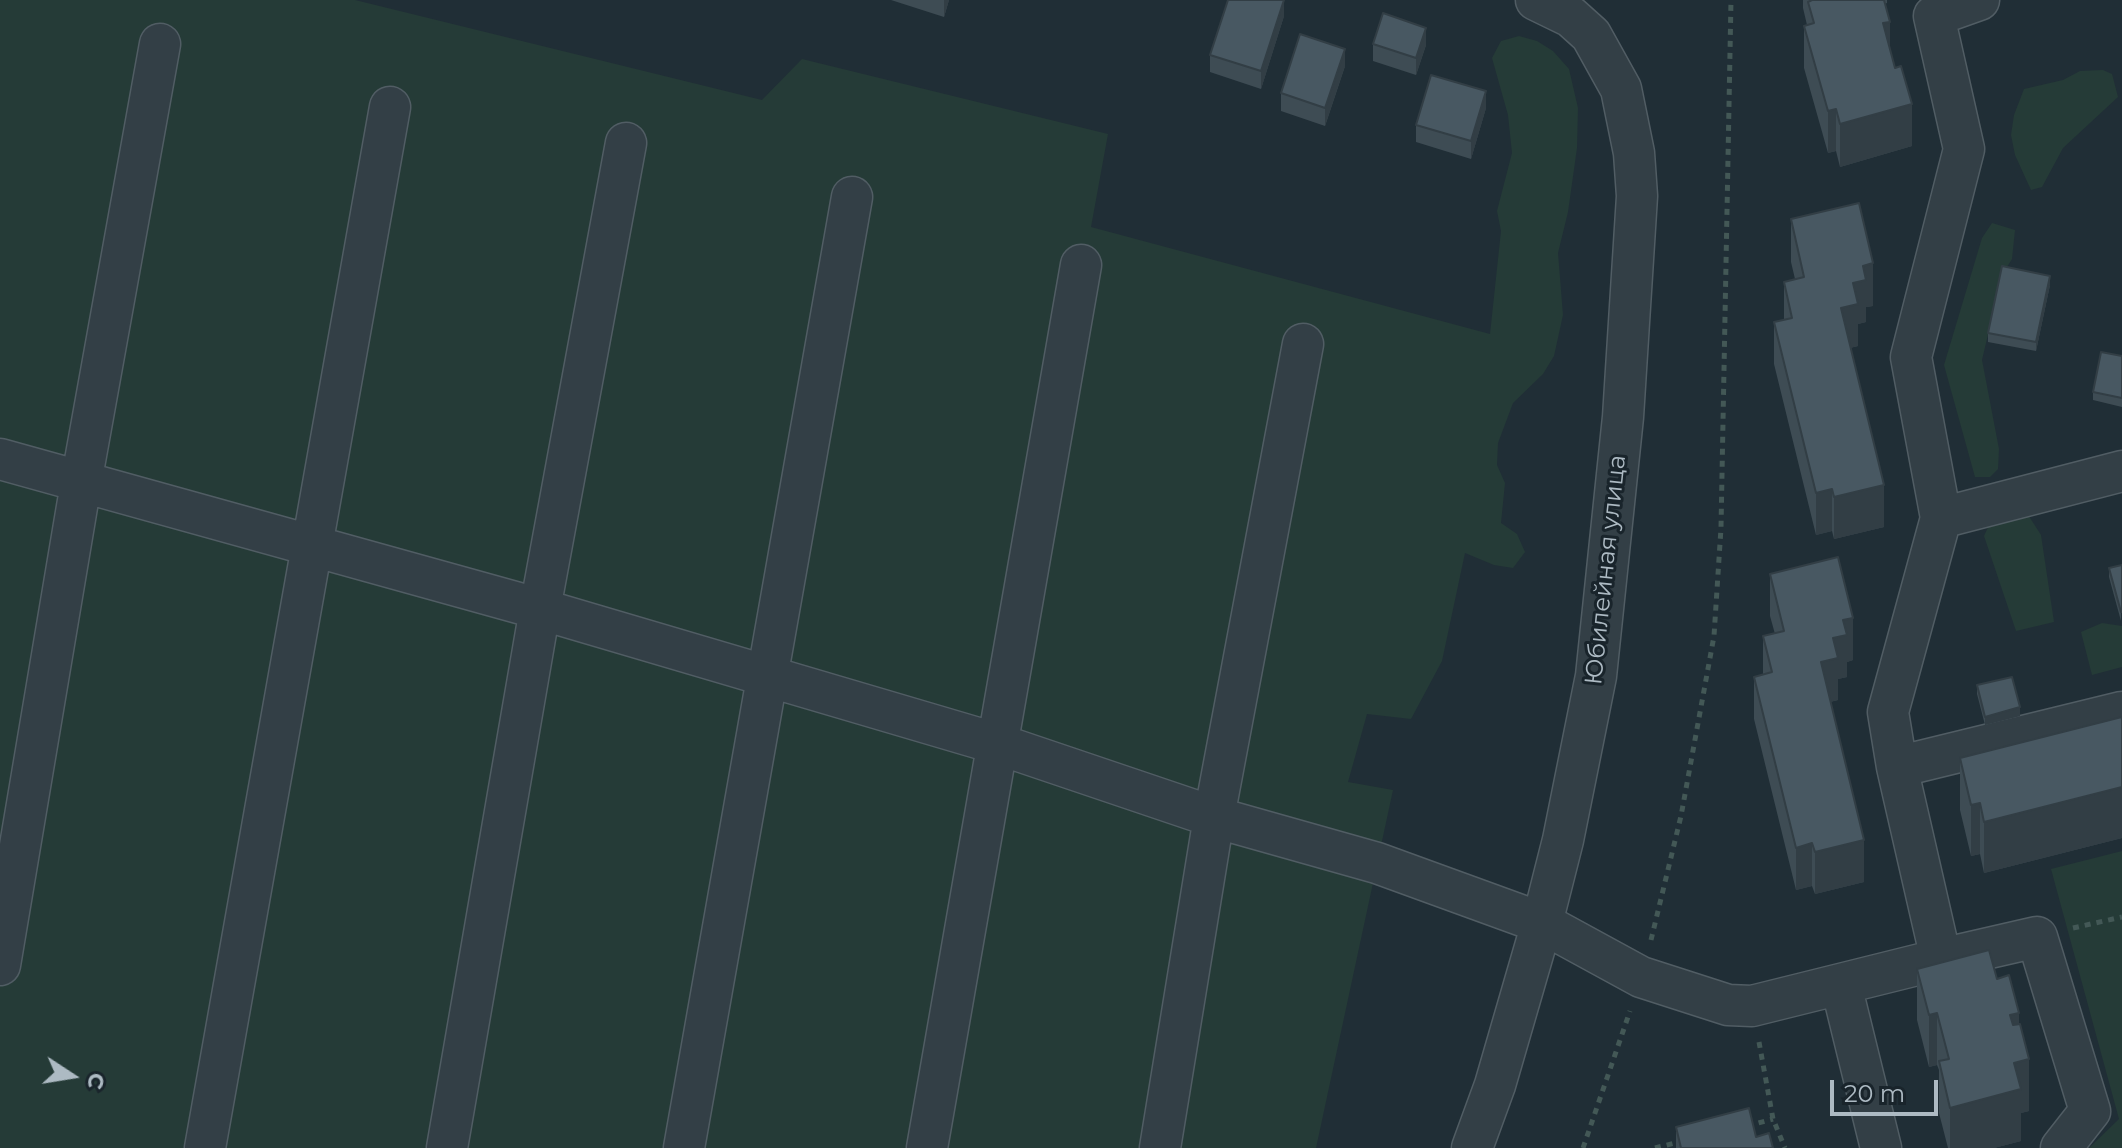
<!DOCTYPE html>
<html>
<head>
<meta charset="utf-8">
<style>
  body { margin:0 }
  #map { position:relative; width:2122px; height:1148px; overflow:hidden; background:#202e36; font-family:Montserrat,sans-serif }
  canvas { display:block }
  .north { position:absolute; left:32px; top:1036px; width:80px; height:80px; -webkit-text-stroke:6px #19242b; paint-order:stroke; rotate:102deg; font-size:22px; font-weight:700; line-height:32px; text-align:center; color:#adbac3 }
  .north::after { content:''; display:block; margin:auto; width:28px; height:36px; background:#adbac3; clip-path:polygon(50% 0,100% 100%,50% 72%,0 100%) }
  .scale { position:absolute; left:1830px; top:1080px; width:108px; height:36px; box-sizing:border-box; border:4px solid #adbac3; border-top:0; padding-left:10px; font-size:24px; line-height:28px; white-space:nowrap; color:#adbac3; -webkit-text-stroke:6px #19242b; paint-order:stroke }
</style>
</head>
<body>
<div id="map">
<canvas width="2122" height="1148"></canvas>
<div class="north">С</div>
<div class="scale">20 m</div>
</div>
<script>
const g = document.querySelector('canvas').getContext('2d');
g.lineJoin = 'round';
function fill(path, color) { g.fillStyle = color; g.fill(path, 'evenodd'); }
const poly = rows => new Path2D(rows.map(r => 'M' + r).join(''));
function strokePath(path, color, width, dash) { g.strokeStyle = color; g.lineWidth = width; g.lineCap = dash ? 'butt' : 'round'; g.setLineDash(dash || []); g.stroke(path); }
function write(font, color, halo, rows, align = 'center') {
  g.font = font + ' Montserrat,sans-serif'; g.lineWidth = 6; g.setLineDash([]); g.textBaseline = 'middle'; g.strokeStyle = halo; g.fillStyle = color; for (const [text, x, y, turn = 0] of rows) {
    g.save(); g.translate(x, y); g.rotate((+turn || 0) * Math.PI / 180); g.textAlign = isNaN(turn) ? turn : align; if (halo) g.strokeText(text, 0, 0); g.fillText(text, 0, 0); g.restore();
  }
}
fill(poly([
  [0,0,355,0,762,100,802,59,1108,134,1091,227,1490,334,1501,231,1497,211,1512,153,1508,115,1492,58,1501,41,1519,36,1537,41,1553,51,1569,69,1578,108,1577,148,1568,212,1558,253,1563,315,1554,356,1543,374,1513,403,1498,443,1497,465,1505,483,1501,523,1517,534,1525,552,1513,568,1494,565,1465,553,1442,661,1411,719,1367,714,1348,782,1393,790,1316,1148,0,1148],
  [2103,70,2112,74,2118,97,2063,148,2042,187,2031,190,2015,155,2011,135,2014,115,2024,89,2063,80,2080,71],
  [1992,223,2015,230,2012,259,2002,275,1982,360,1999,449,1998,469,1990,477,1975,477,1944,365,1982,238],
  [2025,510,2041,535,2054,622,2016,631,1984,536,1991,521],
  [2102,623,2122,626,2122,667,2092,675,2081,632],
  [2122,851,2122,1148,2089,1148,2119,1119,2051,869]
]), '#253b37');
const minor = poly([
  [0,459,540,609,998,744,1214,817,1377,863,1542,923,1641,977,1728,1005,1752,1006,1941,959,1897,767,2122,712],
  [1941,518,2122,471],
  [1897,767,1888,712,1941,518,1911,357,1964,149,1934,16,1979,0],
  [1941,959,2037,937,2090,1111,2061,1148],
  [0,965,81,483,160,44],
  [1841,985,1881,1148],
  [205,1148,390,107],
  [447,1148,540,609,626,143],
  [684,1148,852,197],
  [927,1148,1081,265],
  [1160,1148,1214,817,1303,344],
  [1472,1148,1495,1085,1542,923,1563,840,1596,676,1623,417,1637,196,1634,153,1621,89,1591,35,1571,17,1536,0]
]);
strokePath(minor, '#515d64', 43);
strokePath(poly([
  [2073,928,2122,917],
  [1651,940,1681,816,1714,636,1721,528,1731,0],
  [1759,1042,1773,1119,1785,1148],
  [1747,1126,1773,1119],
  [1583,1148,1630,1011],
  [1655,1148,1679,1142]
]), '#435856', 5, [6, 6]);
strokePath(minor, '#333f46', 40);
fill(poly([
  [891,0,949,0,944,17],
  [1803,0,1887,0,1887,3,1885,4,1890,50,1912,146,1840,167,1836,151,1828,153,1804,68,1804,26,1807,25,1803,8],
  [1284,16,1261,89,1210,72,1210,55],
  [1373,44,1426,45,1416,75,1373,61],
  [1345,66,1325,126,1281,111,1281,93],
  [1486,108,1471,159,1416,142,1416,125],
  [1791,219,1873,306,1866,307,1866,322,1858,324,1858,346,1850,348,1884,527,1834,539,1832,531,1816,535,1774,364,1774,322,1784,320,1784,282,1795,279,1791,262],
  [2050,285,2036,351,1988,342,1988,333],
  [2122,356,2122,407,2093,400,2093,392],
  [2122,565,2121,621,2109,577,2109,568],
  [1770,574,1853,660,1847,662,1847,677,1838,679,1838,700,1830,702,1864,882,1815,894,1812,886,1796,890,1754,719,1754,677,1763,674,1763,636,1775,634,1770,616],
  [1977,685,2020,716,1985,725,1977,694],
  [2122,717,2122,838,1984,873,1980,854,1971,856,1960,810,1960,758],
  [1917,969,1997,979,2019,1024,2029,1111,2021,1113,2021,1141,1994,1148,1948,1148,1939,1113,1939,1070,1937,1065,1929,1067,1917,1020],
  [1676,1127,1773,1148,1676,1148]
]), '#3e4c54');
fill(poly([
  [944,0,949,0,944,17],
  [1284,0,1284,16,1261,89,1261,71],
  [1890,22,1890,64,1883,23],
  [1426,28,1426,45,1416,75,1416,58],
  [1345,49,1345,66,1325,126,1325,108],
  [1486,91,1486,108,1471,159,1471,141],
  [1912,104,1912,146,1840,167,1840,124],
  [1836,109,1836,151,1828,153,1828,111],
  [1873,263,1873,306,1866,307,1866,322,1858,324,1858,346,1841,350,1841,308,1863,266],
  [2050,276,2050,285,2036,351,2036,342],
  [1884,485,1884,527,1834,539,1834,497],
  [1832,489,1832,531,1816,535,1816,493],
  [1853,618,1853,660,1847,662,1847,677,1838,679,1838,700,1821,704,1821,662,1843,620],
  [2020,707,2020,716,1985,725,1985,717],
  [2122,787,2122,838,1984,873,1984,822],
  [1980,803,1980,854,1971,856,1971,805],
  [1864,840,1864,882,1815,894,1815,852],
  [1812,843,1812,886,1796,890,1796,848],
  [1937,1013,1937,1065,1929,1067,1929,1015],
  [2019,1013,2019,1062,2029,1059,2029,1111,2021,1113,2021,1141,1994,1148,1950,1148,1950,1108,2010,1015]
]), '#323e45');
const building = poly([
  [1228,0,1284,0,1261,71,1210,55,1228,0],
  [1812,0,1884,0,1890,22,1883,23,1895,68,1901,66,1912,104,1840,124,1836,109,1828,111,1804,26,1814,23,1808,2,1812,0],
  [1383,13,1426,28,1416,58,1373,44,1383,13],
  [1300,34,1345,49,1325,108,1281,93,1300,34],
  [1431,75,1486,91,1471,141,1416,125,1431,75],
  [1859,203,1873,263,1863,266,1866,280,1853,283,1858,304,1841,308,1884,485,1834,497,1832,489,1816,493,1774,322,1792,318,1784,282,1804,277,1791,219,1859,203],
  [2002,266,2050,276,2036,342,1988,333,2002,266],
  [2101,352,2122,356,2122,398,2093,392,2101,352],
  [1838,557,1853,618,1843,620,1847,635,1833,638,1838,658,1821,662,1864,840,1815,852,1812,843,1796,848,1754,677,1772,672,1763,636,1784,631,1770,574,1838,557],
  [2122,565,2122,612,2121,612,2109,568,2122,565],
  [2012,677,2020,707,1985,717,1977,685,2012,677],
  [2122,717,2122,787,1984,822,1980,803,1971,805,1960,758,2122,717],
  [1989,950,1997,979,2009,975,2019,1013,2010,1015,2013,1025,2020,1024,2029,1059,2014,1063,2021,1089,1950,1108,1939,1061,1949,1059,1937,1013,1929,1015,1917,969,1989,950],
  [1749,1108,1756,1137,1769,1133,1773,1148,1681,1148,1676,1127,1749,1108]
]);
fill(building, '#485862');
strokePath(building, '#323e45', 2);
write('24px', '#adbac3', '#19242b', [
  ["Юбилейная улица",1606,570,-84]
]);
</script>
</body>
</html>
